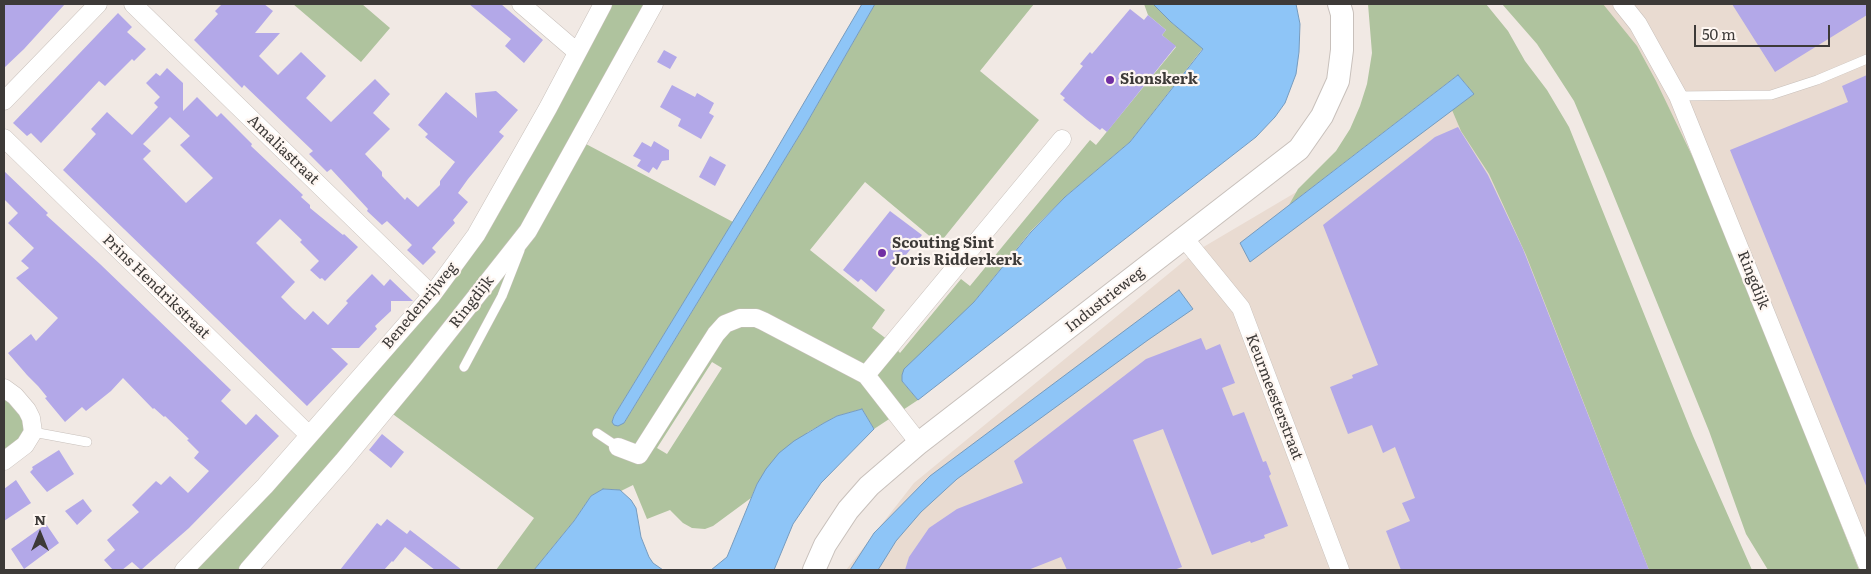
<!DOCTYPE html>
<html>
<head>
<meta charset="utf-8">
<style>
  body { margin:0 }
  #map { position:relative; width:1871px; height:574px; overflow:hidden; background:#f1e9e4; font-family:Literata,serif }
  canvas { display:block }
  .frame { position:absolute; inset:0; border:5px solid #3d3a38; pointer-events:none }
  .north { position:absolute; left:15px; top:509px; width:50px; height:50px; -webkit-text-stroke:4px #fef6f1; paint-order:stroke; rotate:0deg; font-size:14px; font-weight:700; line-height:20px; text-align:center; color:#3d3a38 }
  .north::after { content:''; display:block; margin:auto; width:18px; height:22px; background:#3d3a38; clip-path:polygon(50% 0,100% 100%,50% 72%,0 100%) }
  .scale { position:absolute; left:1694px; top:25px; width:136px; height:22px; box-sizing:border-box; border:2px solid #3d3a38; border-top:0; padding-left:6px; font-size:15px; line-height:18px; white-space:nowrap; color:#3d3a38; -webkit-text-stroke:4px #fef6f1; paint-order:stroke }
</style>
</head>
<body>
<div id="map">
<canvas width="1871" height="574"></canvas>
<div class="frame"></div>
<div class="north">N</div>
<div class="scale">50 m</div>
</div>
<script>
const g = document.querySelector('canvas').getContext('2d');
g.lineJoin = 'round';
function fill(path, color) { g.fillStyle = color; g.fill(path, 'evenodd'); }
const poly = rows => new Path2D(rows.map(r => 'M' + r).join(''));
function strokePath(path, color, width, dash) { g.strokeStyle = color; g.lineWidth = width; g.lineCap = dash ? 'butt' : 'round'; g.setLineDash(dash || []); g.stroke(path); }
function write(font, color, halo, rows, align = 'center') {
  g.font = font + ' Literata,serif'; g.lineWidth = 4.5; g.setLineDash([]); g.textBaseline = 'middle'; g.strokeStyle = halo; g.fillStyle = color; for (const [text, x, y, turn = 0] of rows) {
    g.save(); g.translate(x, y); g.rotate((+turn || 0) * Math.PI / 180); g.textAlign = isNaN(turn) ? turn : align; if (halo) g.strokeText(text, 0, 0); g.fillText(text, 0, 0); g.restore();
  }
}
fill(poly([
  [1559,4,1867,4,1867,570,1818,570],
  [1506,68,1705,570,846,570,914,483,1195,252]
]), '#e9dbd1');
fill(poly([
  [293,4,362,4,390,28,361,62],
  [612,4,647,4,511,244,261,547,239,570,193,570,262,502,475,251,487,234,525,167,532,150],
  [875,4,1034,4,980,71,1039,120,939,244,865,182,810,250,885,310,872,328,888,340,900,353,961,279,970,286,1090,140,1096,145,1176,47,1162,35,1166,30,1148,15,1144,4,1153,4,1171,22,1203,48,1130,142,1065,197,1031,231,974,302,902,381,918,400,874,429,862,409,837,416,808,432,757,484,751,498,713,526,705,529,692,528,683,523,670,510,647,519,633,485,621,491,611,489,604,489,591,496,574,521,534,570,496,570,534,518,390,412,586,144,733,222,614,416,613,419,624,423,805,126],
  [712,362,722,368,667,454,657,448],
  [1368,4,1486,4,1508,31,1525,61,1547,90,1569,127,1693,436,1752,570,1649,570,1526,255,1489,174,1461,131,1452,110,1474,94,1458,75,1289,205,1298,189,1336,151,1350,129,1360,106,1367,84,1372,53],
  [1502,4,1603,4,1637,46,1656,81,1711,195,1859,570,1768,570,1746,534,1709,431,1605,174,1574,101,1537,44],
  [4,396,19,413,24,425,22,437,4,453]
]), '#afc39e');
const water = poly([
  [862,4,875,4,805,126,624,423,618,426,614,425,612,422,614,416,765,169,862,4],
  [1153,4,1296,4,1300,24,1299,52,1296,74,1285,103,1275,117,1256,137,918,400,902,381,902,375,904,369,974,302,1031,232,1065,197,1130,142,1203,49,1171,22,1153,4],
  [1458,75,1474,94,1250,262,1240,243,1458,75],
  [1179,290,1193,309,1148,340,957,479,921,512,896,541,878,570,850,570,874,533,930,476,1179,290],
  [862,409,874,429,821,483,793,524,774,570,711,570,727,557,757,484,766,469,779,453,794,441,824,423,837,416,862,409],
  [603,489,620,490,631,500,636,508,641,537,649,557,653,563,663,570,534,570,574,521,591,496,603,489]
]);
fill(water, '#8ec5f7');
strokePath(water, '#769bbe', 1);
fill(poly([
  [4,4,65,4,24,49,4,68],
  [222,4,264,4,273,11,255,33,280,33,259,56,278,75,301,52,326,76,306,98,331,122,375,79,390,94,373,113,390,129,365,154,382,172,382,176,405,200,407,197,418,207,440,185,440,181,455,162,425,137,428,134,418,125,446,92,477,118,475,93,496,91,518,110,499,132,504,136,468,179,458,193,468,202,453,220,455,223,432,248,436,252,423,265,407,250,412,245,387,221,382,225,367,211,368,209,331,169,327,172,309,154,313,151,244,85,242,88,194,40,218,14,215,11],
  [469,4,501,4,543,40,524,63,505,46,511,39],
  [1732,4,1867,4,1867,15,1775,72],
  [1130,9,1144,20,1148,15,1166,30,1162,35,1176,46,1107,132,1102,128,1100,130,1087,120,1063,100,1065,98,1060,94,1083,66,1080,64,1090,52,1092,54],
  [118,13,132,27,127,32,146,49,134,61,132,59,105,86,99,81,41,143,31,133,27,136,13,123],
  [664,50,677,57,670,69,657,62],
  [167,68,183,83,183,111,197,97,217,117,221,113,252,144,251,146,303,195,301,197,310,205,310,208,343,235,344,234,358,247,325,281,322,278,320,279,310,270,319,261,300,242,302,240,280,219,256,243,295,282,281,297,293,309,305,320,313,311,328,325,348,303,346,301,372,274,384,286,390,279,413,301,391,301,391,311,375,326,377,329,359,348,331,348,348,364,307,406,63,170,96,134,91,129,107,112,132,135,158,107,154,103,160,97,146,83,156,73,160,76],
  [170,117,190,136,180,145,213,178,186,203,143,159,151,151,143,144],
  [1867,75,1867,488,1730,150,1848,102,1842,86],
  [672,85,695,97,697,93,714,103,709,113,714,116,701,139,678,126,681,119,660,107],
  [1458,127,1488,175,1523,249,1649,570,1401,570,1386,531,1410,521,1402,503,1415,498,1395,447,1383,453,1372,425,1348,434,1330,387,1353,378,1352,375,1378,365,1323,225,1435,137],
  [654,141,669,150,669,160,662,161,657,170,653,167,649,173,637,166,641,160,633,156,642,142,651,147],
  [710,156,726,165,715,186,699,177],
  [4,171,48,213,46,215,100,264,231,390,221,401,246,425,256,414,279,436,189,528,141,570,132,562,122,570,113,570,104,560,115,550,107,540,139,512,132,505,156,481,161,485,170,476,188,493,209,471,194,458,199,452,187,440,189,439,165,416,164,417,154,408,153,409,123,378,111,391,86,411,82,407,65,422,45,398,47,397,38,386,27,375,8,353,31,334,36,341,58,318,16,278,29,268,21,261,34,248,8,223,18,213,4,199],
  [890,211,922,235,876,292,861,279,858,282,843,270],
  [1201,338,1206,350,1220,344,1235,383,1222,388,1233,416,1244,412,1263,462,1266,461,1271,474,1269,476,1288,526,1264,535,1265,538,1251,543,1250,541,1212,555,1163,429,1133,440,1182,567,1174,570,1067,570,1061,557,1028,570,905,570,909,557,929,528,957,509,1023,483,1014,461,1146,359],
  [382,434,404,452,391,468,369,450],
  [59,450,74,474,47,492,30,472,33,469,32,467],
  [16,480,31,503,4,521,4,489],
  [83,499,92,511,77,525,65,511],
  [387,519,407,534,410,530,462,570,435,570,405,547,393,562,392,561,384,570,340,570,377,523,381,526],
  [46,524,59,543,24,569,11,549]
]), '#b3a8e8');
const service = poly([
  [1678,96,1771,95,1817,80,1867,59],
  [464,367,502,296,520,250],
  [33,432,87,442],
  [597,433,618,447]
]);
const minor = poly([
  [133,4,432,295],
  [521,4,577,52],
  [1622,4,1638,24,1678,96,1867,564],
  [4,101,98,4],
  [4,138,309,435],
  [1184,238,1241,308,1340,570],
  [4,388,15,396,27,410,31,418,33,432,25,445,4,461],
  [919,443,866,375,1062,139],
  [618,447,639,455,716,334,725,324,740,318,756,318,763,321,866,375],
  [184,570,265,486,432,295,476,235,548,108,603,4],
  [248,570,343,461,415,374,528,231,654,4]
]);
const tertiary = poly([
  [814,570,825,545,848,510,869,486,919,443,1299,149,1322,116,1338,81,1342,50,1342,14,1339,4]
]);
strokePath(service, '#c8c0bb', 10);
strokePath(minor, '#c8c0bb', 19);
strokePath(tertiary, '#c8c0bb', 24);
strokePath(service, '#fff', 9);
strokePath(minor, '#fff', 18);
strokePath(tertiary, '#fff', 22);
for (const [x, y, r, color] of [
  [1110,80,5,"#712ea3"],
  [882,253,5,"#712ea3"]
]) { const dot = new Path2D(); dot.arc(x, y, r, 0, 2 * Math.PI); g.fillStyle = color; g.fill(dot); strokePath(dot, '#fef6f1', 2); }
write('bold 15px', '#3d3a38', '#fef6f1', [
  ["Sionskerk",1120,80],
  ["Scouting Sint",892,244],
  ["Joris Ridderkerk",892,261]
], 'left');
write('15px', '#3d3a38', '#fef6f1', [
  ["Amaliastraat",283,150,44],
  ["Ringdijk",1753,280,68],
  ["Prins Hendrikstraat",156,287,44],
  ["Industrieweg",1105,300,-38],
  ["Ringdijk",472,302,-52],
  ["Benedenrijweg",420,306,-50],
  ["Keurmeesterstraat",1274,397,69]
]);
</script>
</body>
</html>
